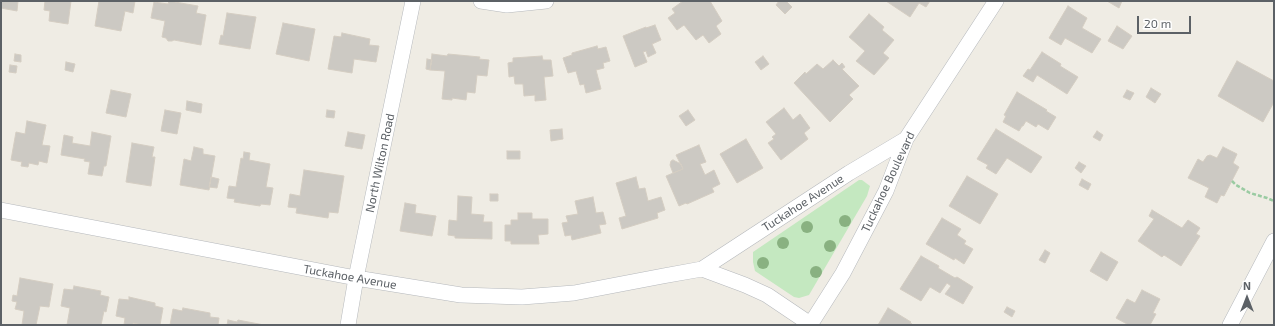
<!DOCTYPE html>
<html>
<head>
<meta charset="utf-8">
<style>
  body { margin:0 }
  #map { position:relative; width:1275px; height:326px; overflow:hidden; background:#efece4; font-family:"Exo 2",sans-serif }
  canvas { display:block }
  .frame { position:absolute; inset:0; border:2px solid #5c6166; pointer-events:none }
  .north { position:absolute; left:1227px; top:278px; width:40px; height:40px; -webkit-text-stroke:3px #fff; paint-order:stroke; rotate:0deg; font-size:11px; font-weight:700; line-height:16px; text-align:center; color:#5c6166 }
  .north::after { content:''; display:block; margin:auto; width:14px; height:18px; background:#5c6166; clip-path:polygon(50% 0,100% 100%,50% 72%,0 100%) }
  .scale { position:absolute; left:1137px; top:16px; width:54px; height:18px; box-sizing:border-box; border:2px solid #5c6166; border-top:0; padding-left:5px; font-size:12px; line-height:14px; white-space:nowrap; color:#5c6166; -webkit-text-stroke:3px #fff; paint-order:stroke }
</style>
</head>
<body>
<div id="map">
<canvas width="1275" height="326"></canvas>
<div class="frame"></div>
<div class="north">N</div>
<div class="scale">20 m</div>
</div>
<script>
const g = document.querySelector('canvas').getContext('2d');
g.lineJoin = 'round';
function fill(path, color) { g.fillStyle = color; g.fill(path, 'evenodd'); }
const poly = rows => new Path2D(rows.map(r => 'M' + r).join(''));
function strokePath(path, color, width, dash) { g.strokeStyle = color; g.lineWidth = width; g.lineCap = dash ? 'butt' : 'round'; g.setLineDash(dash || []); g.stroke(path); }
function write(font, color, halo, rows, align = 'center') {
  g.font = font + ' "Exo 2",sans-serif'; g.lineWidth = 3; g.setLineDash([]); g.textBaseline = 'middle'; g.strokeStyle = halo; g.fillStyle = color; for (const [text, x, y, turn = 0] of rows) {
    g.save(); g.translate(x, y); g.rotate((+turn || 0) * Math.PI / 180); g.textAlign = isNaN(turn) ? turn : align; if (halo) g.strokeText(text, 0, 0); g.fillText(text, 0, 0); g.restore();
  }
}
fill(poly([
  [859,180,862,180,870,186,867,196,809,295,799,298,794,297,755,271,753,262,753,252]
]), '#c4e8c0');
const building = poly([
  [1,1,18,1,17,11,1,8,1,1],
  [45,1,71,1,68,24,49,21,50,11,44,10,45,1],
  [99,1,135,1,133,13,125,11,121,31,95,26,99,1],
  [169,1,198,6,196,13,206,15,201,45,174,40,172,41,168,41,166,38,162,37,165,21,151,18,154,2,168,4,169,1],
  [683,1,710,1,722,21,716,26,721,34,709,43,703,35,696,40,684,25,677,30,668,18,675,13,672,9,683,1],
  [779,1,786,1,792,7,785,14,776,5,779,1],
  [886,1,930,1,926,7,919,3,910,17,886,1],
  [1107,1,1122,1,1119,8,1107,1],
  [1068,6,1087,18,1082,28,1101,39,1092,53,1065,38,1061,45,1049,38,1068,6],
  [227,13,256,17,250,49,219,44,221,35,223,36,227,13],
  [869,14,884,27,882,30,894,40,883,53,889,58,874,75,856,61,865,51,849,37,869,14],
  [283,23,315,29,309,61,276,54,283,23],
  [655,25,661,40,652,44,656,53,648,57,646,51,643,52,647,62,635,67,623,36,646,27,646,28,655,25],
  [1117,26,1132,36,1123,49,1108,41,1117,26],
  [342,33,370,39,369,45,379,46,376,62,354,59,352,73,328,69,334,36,341,37,342,33],
  [597,46,598,49,606,47,610,61,603,63,604,68,596,70,601,89,586,93,584,84,580,85,576,71,568,73,563,58,572,55,572,53,597,46],
  [1042,52,1061,64,1060,66,1078,77,1067,94,1037,75,1033,82,1023,76,1028,69,1030,70,1042,52],
  [15,54,21,55,21,62,14,61,15,54],
  [432,54,447,56,448,54,480,57,479,59,489,60,487,76,477,75,475,93,467,92,466,100,452,98,452,100,442,99,445,71,430,70,432,54],
  [542,56,543,60,551,60,553,76,544,77,546,100,535,101,535,95,524,96,523,84,515,84,514,76,509,77,508,63,513,62,513,58,542,56],
  [763,56,769,64,761,70,755,62,763,56],
  [427,59,432,60,430,70,426,69,427,59],
  [833,60,839,66,842,63,845,67,842,69,859,86,849,95,853,99,830,122,794,83,805,72,806,74,817,64,823,69,833,60],
  [1237,61,1274,81,1274,102,1263,122,1218,96,1237,61],
  [66,62,75,64,73,72,65,70,66,62],
  [10,65,17,66,16,73,9,72,10,65],
  [1151,88,1161,94,1155,103,1146,97,1151,88],
  [111,90,131,94,126,117,106,113,111,90],
  [1127,90,1134,93,1130,100,1123,97,1127,90],
  [1017,92,1047,110,1046,111,1056,117,1048,130,1038,124,1036,127,1026,121,1023,126,1022,126,1019,131,1003,122,1006,116,1004,115,1017,92],
  [187,101,202,104,201,113,186,110,187,101],
  [784,108,793,120,800,114,810,128,804,133,808,139,781,160,768,143,774,139,772,137,776,134,766,122,784,108],
  [165,110,181,113,177,134,161,131,165,110],
  [327,110,335,111,334,118,326,117,327,110],
  [688,110,695,120,686,126,679,116,688,110],
  [27,121,46,125,42,145,50,146,47,163,39,161,38,165,29,163,28,167,21,166,22,162,11,160,16,132,25,134,27,121],
  [562,129,563,139,551,141,550,130,562,129],
  [996,129,1042,157,1031,173,1007,158,996,174,986,168,988,165,977,159,996,129],
  [1097,131,1103,135,1100,141,1093,137,1097,131],
  [92,132,111,136,106,166,104,166,102,176,88,174,90,162,84,161,85,159,61,155,64,135,73,137,72,143,90,146,92,132],
  [348,132,365,135,362,149,345,146,348,132],
  [746,139,763,168,737,183,720,154,746,139],
  [132,143,154,147,152,157,155,157,151,186,126,182,132,143],
  [699,145,706,162,700,164,705,175,714,170,720,184,712,188,714,192,687,204,686,203,679,206,666,176,683,169,676,155,699,145],
  [194,147,203,149,203,154,215,156,209,190,180,185,184,159,191,161,194,147],
  [1223,147,1237,154,1233,163,1239,167,1224,196,1221,195,1217,203,1205,197,1209,188,1188,178,1198,159,1203,162,1207,156,1210,155,1217,158,1223,147],
  [507,151,520,151,520,159,507,159,507,151],
  [244,152,250,153,249,160,270,164,266,187,273,188,270,205,261,204,260,206,234,202,235,199,227,198,229,186,236,187,241,158,243,159,244,152],
  [673,160,681,164,683,169,673,173,670,165,671,161,673,160],
  [1079,162,1086,166,1081,173,1075,168,1079,162],
  [304,170,344,176,338,213,329,212,328,218,296,213,297,208,288,207,290,194,300,196,304,170],
  [967,176,998,194,980,224,949,206,967,176],
  [211,177,219,179,217,188,209,187,211,177],
  [636,177,639,189,645,188,648,201,661,197,665,210,657,213,658,218,622,229,619,218,626,216,616,183,636,177],
  [1082,179,1091,184,1088,190,1079,185,1082,179],
  [490,194,498,194,498,201,490,201,490,194],
  [458,196,472,197,471,214,484,215,483,222,492,222,492,239,455,238,455,236,448,235,449,220,457,221,458,196],
  [593,197,596,213,603,212,606,224,599,225,601,233,572,240,571,235,565,236,562,223,568,222,566,216,578,214,575,201,593,197],
  [405,203,416,205,415,213,436,216,432,236,400,231,405,203],
  [1152,210,1182,228,1188,220,1200,228,1196,234,1200,236,1181,266,1164,255,1162,257,1138,241,1154,219,1149,216,1152,210],
  [518,213,532,213,532,219,548,219,548,234,538,235,539,244,511,244,511,241,505,241,505,225,511,225,511,220,518,220,518,213],
  [942,218,961,229,957,235,966,241,964,244,973,249,964,264,955,258,954,260,926,244,942,218],
  [1045,250,1050,253,1045,263,1039,260,1045,250],
  [1101,252,1118,262,1107,281,1090,271,1101,252],
  [921,256,939,266,938,268,955,278,957,277,973,287,963,304,945,294,951,286,947,283,940,293,930,287,921,301,900,289,921,256],
  [20,278,53,284,49,307,40,306,36,325,22,325,24,311,15,309,17,302,12,301,13,295,17,296,20,278],
  [74,286,101,291,100,295,109,297,106,312,104,311,101,325,67,325,70,308,61,306,64,289,73,290,74,286],
  [1142,290,1160,299,1153,313,1156,314,1150,325,1126,325,1127,324,1116,318,1127,299,1135,303,1142,290],
  [129,297,155,303,155,306,163,308,160,325,142,325,133,323,133,325,124,325,125,318,116,316,119,299,129,300,129,297],
  [1007,307,1015,311,1012,317,1004,312,1007,307],
  [183,308,210,313,210,317,219,318,218,325,170,325,173,309,182,311,183,308],
  [888,308,911,322,910,323,912,324,912,325,878,325,888,308],
  [228,320,237,322,238,320,264,325,227,325,228,320]
]);
fill(building, '#ccc9c3');
strokePath(building, '#d4cdc2', 1);
const minor = poly([
  [481,1,507,5,546,1],
  [1,210,356,278,461,295,522,297,574,293,663,276,702,269,849,173,906,139],
  [702,269,745,285,767,295,810,324],
  [348,325,356,278,413,1],
  [810,325,843,273,886,191,906,139,996,1],
  [1230,325,1274,241]
]);
strokePath(minor, '#b5b8bc', 16);
strokePath(poly([
  [1232,181,1236,185,1250,193,1267,198,1274,201]
]), '#9acba2', 2.5, [4, 2]);
strokePath(minor, '#fff', 15);
g.fillStyle = '#89b181';
for (const [x, y] of [
  [845,221],
  [807,227],
  [783,243],
  [830,246],
  [763,263],
  [816,272]
]) { g.beginPath(); g.arc(x, y, 6, 0, 2 * Math.PI); g.fill(); }
write('12px', '#5c6166', '#fff', [
  ["North Wilton Road",380,163,-78],
  ["Tuckahoe Boulevard",888,182,-65],
  ["Tuckahoe Avenue",803,203,-33],
  ["Tuckahoe Avenue",350,277,10]
]);
</script>
</body>
</html>
